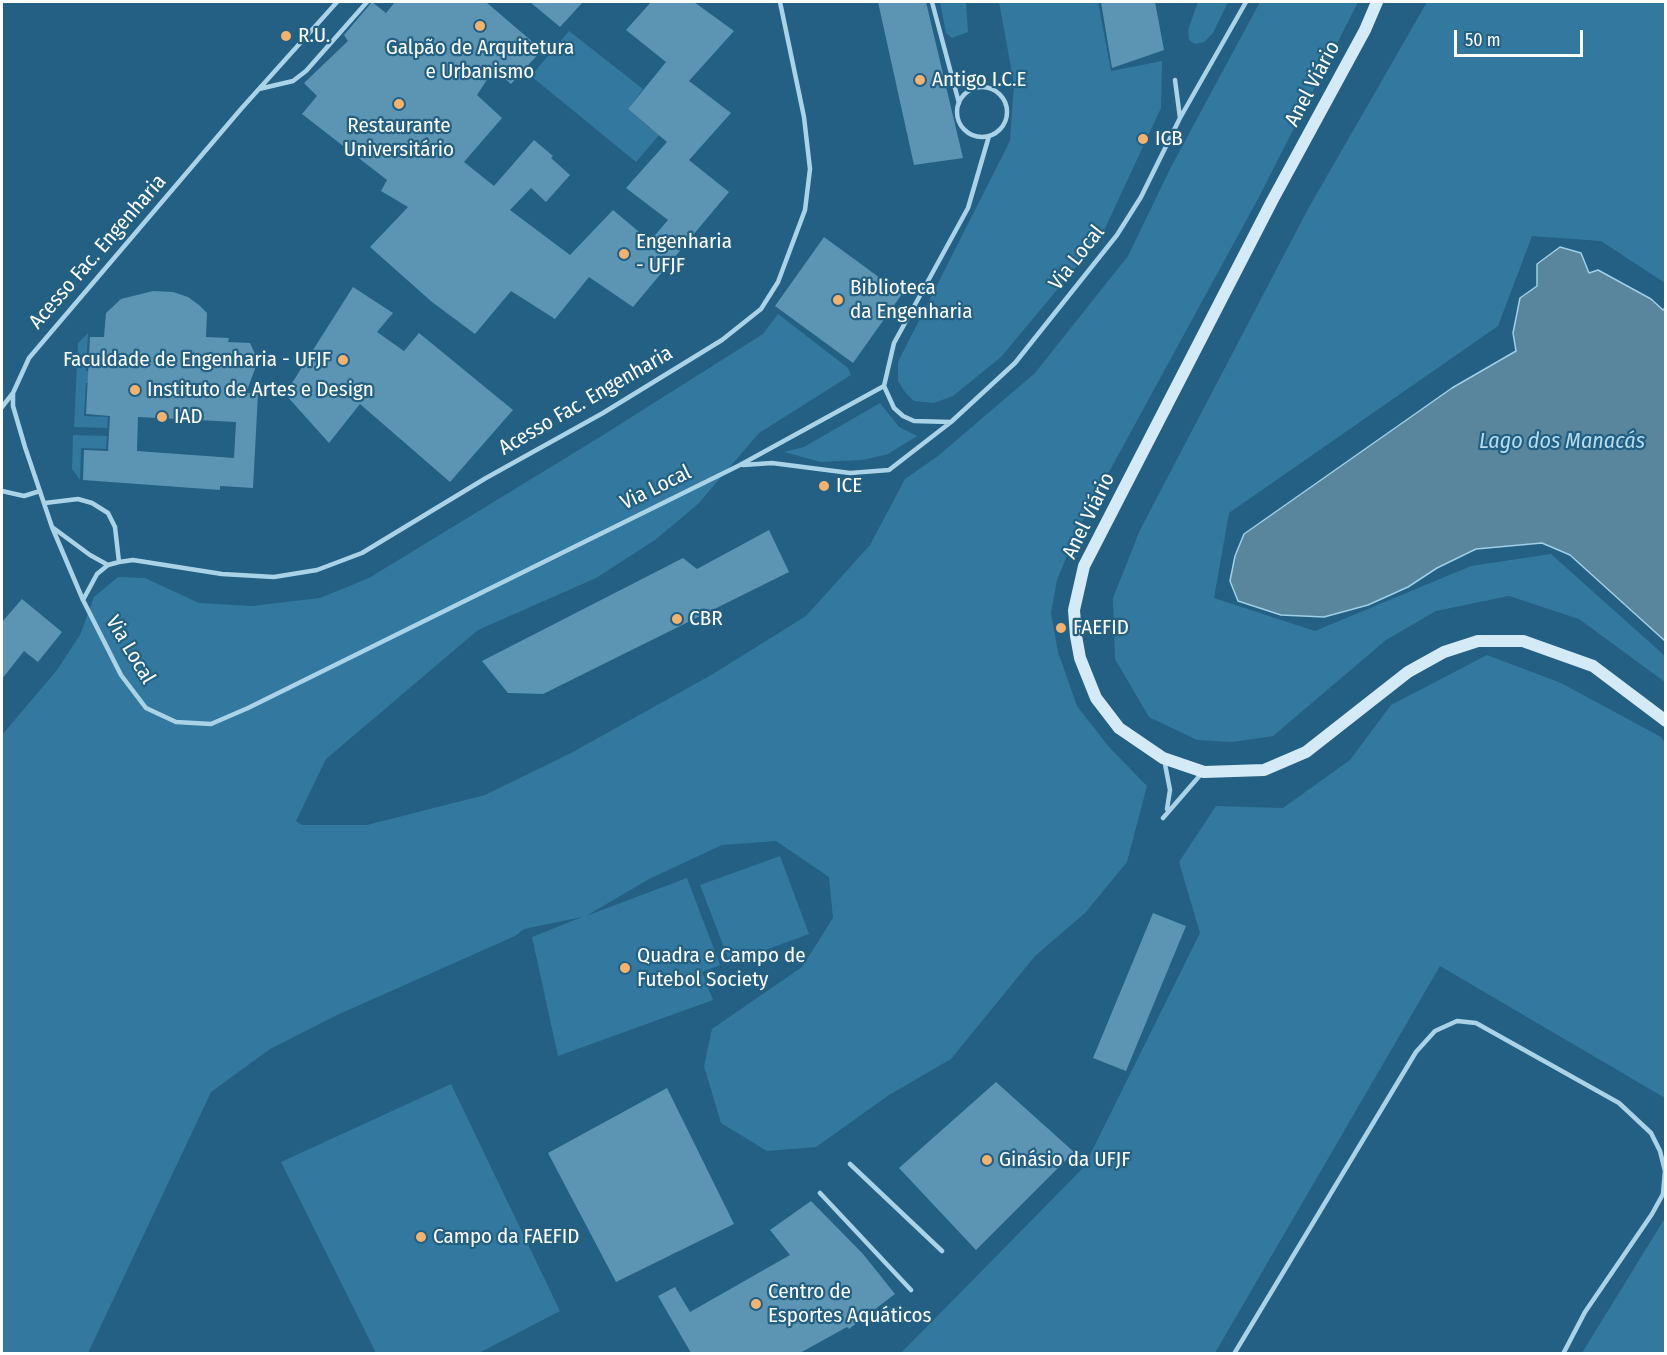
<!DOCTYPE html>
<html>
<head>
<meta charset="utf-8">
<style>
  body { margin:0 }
  #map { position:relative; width:1667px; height:1355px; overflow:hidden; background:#236083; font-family:"Fira Sans Condensed",sans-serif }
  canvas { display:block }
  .frame { position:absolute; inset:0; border:3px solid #fff; pointer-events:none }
  .scale { position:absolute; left:1454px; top:30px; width:129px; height:27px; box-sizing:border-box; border:3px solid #fff; border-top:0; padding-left:8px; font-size:18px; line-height:21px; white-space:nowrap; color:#fff; -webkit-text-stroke:4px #236083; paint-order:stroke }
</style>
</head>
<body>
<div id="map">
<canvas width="1667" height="1355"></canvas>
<div class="frame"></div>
<div class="scale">50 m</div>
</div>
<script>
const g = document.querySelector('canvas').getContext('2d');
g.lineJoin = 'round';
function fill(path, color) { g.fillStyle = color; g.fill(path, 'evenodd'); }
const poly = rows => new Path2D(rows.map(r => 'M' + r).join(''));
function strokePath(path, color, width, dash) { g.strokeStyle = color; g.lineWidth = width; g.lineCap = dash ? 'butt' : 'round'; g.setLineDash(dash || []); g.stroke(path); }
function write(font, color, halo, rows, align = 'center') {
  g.font = font + ' "Fira Sans Condensed",sans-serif'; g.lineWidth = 4.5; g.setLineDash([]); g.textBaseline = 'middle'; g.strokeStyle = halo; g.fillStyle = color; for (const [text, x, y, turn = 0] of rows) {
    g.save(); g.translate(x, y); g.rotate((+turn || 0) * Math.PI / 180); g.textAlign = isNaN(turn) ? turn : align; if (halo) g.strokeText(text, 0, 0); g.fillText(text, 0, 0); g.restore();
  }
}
fill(poly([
  [940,2,966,2,968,32,952,38,946,33],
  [999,2,1098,2,1111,71,1162,61,1161,108,1101,237,1001,357,953,396,934,403,914,401,905,392,898,381,898,362,1010,141,1014,84],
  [1198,2,1228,2,1213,33,1204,42,1195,44,1189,40,1188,30],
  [1260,2,1358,2,1259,197,1079,527,1057,580,1051,613,1058,652,1077,706,1109,747,1147,786,1127,862,1085,913,1035,956,951,1059,889,1095,816,1147,767,1151,721,1123,704,1066,712,1029,802,967,833,918,829,877,776,841,722,845,649,879,586,916,687,878,720,965,702,972,713,1000,558,1056,532,937,582,917,524,929,515,936,337,1015,270,1049,211,1092,88,1353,2,1354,2,735,57,670,80,635,94,597,118,577,145,578,199,603,252,606,320,598,369,578,600,437,763,334,778,314,848,368,851,375,759,433,698,504,655,540,596,578,478,630,326,759,296,821,302,825,367,825,485,795,571,753,713,674,806,616,870,545,905,479,938,456,1035,373,1128,256,1171,167],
  [1427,2,1665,2,1665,283,1601,241,1532,236,1498,326,1229,513,1214,598,1315,631,1471,566,1551,554,1665,656,1665,682,1579,619,1509,596,1436,611,1386,640,1273,736,1232,742,1197,740,1149,717,1115,659,1113,598,1140,530,1308,209],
  [569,31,643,89,628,109,650,128,666,127,636,162,531,76],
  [88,333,86,371,111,372,110,384,86,383,84,416,108,417,107,428,74,427,78,343],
  [880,403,899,427,917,436,888,454,863,460,821,462,784,452,804,447],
  [73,435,107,436,106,449,81,448,80,480,72,469],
  [1487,655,1561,683,1661,737,1665,743,1665,1098,1440,966,1215,1353,901,1353,1084,1167,1200,933,1179,862,1216,806,1283,808,1350,760,1391,705],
  [780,856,809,934,730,963,700,885],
  [451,1084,560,1311,479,1353,376,1353,281,1162],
  [1665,1218,1665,1353,1582,1353]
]), '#33799f');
const water = poly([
  [1560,247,1581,253,1589,273,1598,270,1651,299,1663,310,1665,308,1665,641,1570,555,1542,543,1476,549,1437,568,1408,587,1368,605,1324,617,1281,615,1238,601,1230,581,1235,556,1244,534,1452,388,1516,351,1513,333,1520,298,1537,286,1537,264,1560,247]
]);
fill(water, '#5a869d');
strokePath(water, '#9fd0e9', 1.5);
fill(poly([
  [372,2,386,13,395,2,486,2,542,50,511,84,494,69,477,95,502,118,464,162,494,186,534,140,553,156,551,158,570,175,546,202,531,188,510,210,570,255,613,210,650,241,668,220,626,188,667,142,628,109,666,62,626,30,651,2,694,2,734,31,689,81,731,113,689,160,729,192,633,307,589,277,555,319,511,291,475,334,432,302,370,247,408,207,381,191,387,180,302,114,317,96,304,83,348,41,344,35],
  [530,2,583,2,560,27],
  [878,2,926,2,963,158,914,165],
  [1101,2,1155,2,1164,50,1112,68],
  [824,237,902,294,853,363,775,306],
  [353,287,393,313,377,332,404,351,419,333,513,410,450,482,360,404,329,443,285,394],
  [153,291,173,292,188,297,199,305,207,313,206,337,229,338,228,342,250,343,256,356,255,369,246,393,258,394,253,488,220,486,220,490,83,480,84,450,108,451,110,416,86,414,90,337,104,337,106,313,121,299],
  [138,417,236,422,234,458,137,451],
  [769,530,789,572,543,694,508,693,482,661,683,558,697,569],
  [22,599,62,632,38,662,24,651,2,679,2,622],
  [1153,913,1186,926,1126,1071,1093,1058],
  [996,1082,1074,1152,976,1250,899,1168],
  [667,1088,734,1224,616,1282,548,1153],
  [811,1201,863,1254,895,1294,849,1329,847,1327,800,1353,691,1353,658,1296,675,1287,690,1312,790,1255,770,1230]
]), '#5c94b3');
strokePath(poly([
  [337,2,241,109,29,358,13,393,13,406,25,447,52,527,83,600,121,675,146,708,176,722,211,724,248,708,740,465,884,386,894,408,903,416,914,421,951,422],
  [932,2,959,103],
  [1175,80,1180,118],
  '957 112a25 25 0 1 1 50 0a25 25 0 1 1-50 0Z',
  [259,89,293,81,306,71,367,2],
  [884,386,894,343,968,208,989,136],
  [2,407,13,393],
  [743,465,772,463,850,473,889,470,951,422,1015,363,1117,235,1141,197,1180,118,1246,2],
  [2,491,24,496,40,491],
  [45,503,78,499,92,503,108,513,115,527,119,562],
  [52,527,90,555,108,565],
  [83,600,97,574,108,565,119,562,133,560,222,574,274,577,317,570,362,553,486,478,603,413,722,340,761,309,778,282,805,210,810,169,804,117,780,2],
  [1164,759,1170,790,1167,809],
  [1163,818,1202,773],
  [850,1164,942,1251],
  [820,1193,911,1290],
  [1234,1354,1416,1052,1435,1031,1457,1021,1476,1023,1619,1103,1651,1133,1660,1151,1665,1171,1663,1194,1652,1214,1585,1312,1563,1354]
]), '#abd3e8', 4.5);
strokePath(poly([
  [1377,2,1365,30,1272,201,1084,566,1074,610,1076,636,1080,658,1096,698,1119,728,1163,758,1204,772,1264,770,1306,752,1408,672,1444,652,1478,641,1523,641,1593,666,1666,721]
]), '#d5eaf7', 12);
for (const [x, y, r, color] of [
  [480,26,6,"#f3b26d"],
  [286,36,6,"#f3b26d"],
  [920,80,6,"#f3b26d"],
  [399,104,6,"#f3b26d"],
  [1143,139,6,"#f3b26d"],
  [624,254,6,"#f3b26d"],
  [838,300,6,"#f3b26d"],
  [343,360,6,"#f3b26d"],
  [135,390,6,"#f3b26d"],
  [162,417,6,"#f3b26d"],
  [824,486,6,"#f3b26d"],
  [677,619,6,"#f3b26d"],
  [1061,628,6,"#f3b26d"],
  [625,968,6,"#f3b26d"],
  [987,1160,6,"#f3b26d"],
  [421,1237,6,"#f3b26d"],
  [756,1304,6,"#f3b26d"]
]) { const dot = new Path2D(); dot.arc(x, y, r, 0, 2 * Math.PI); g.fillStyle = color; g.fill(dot); strokePath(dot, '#236083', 2); }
write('21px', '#fff', '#236083', [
  ["R.U.",298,36],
  ["Galpão de Arquitetura",480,48,"center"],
  ["e Urbanismo",480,72,"center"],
  ["Antigo I.C.E",932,80],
  ["Restaurante",399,126,"center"],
  ["Universitário",399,150,"center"],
  ["ICB",1155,139],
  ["Engenharia",636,242],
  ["- UFJF",636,266],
  ["Biblioteca",850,288],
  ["da Engenharia",850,312],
  ["Faculdade de Engenharia - UFJF",331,360,"right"],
  ["Instituto de Artes e Design",147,390],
  ["IAD",174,417],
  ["ICE",836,486],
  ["CBR",689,619],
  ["FAEFID",1073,628],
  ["Quadra e Campo de",637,956],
  ["Futebol Society",637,980],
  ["Ginásio da UFJF",999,1160],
  ["Campo da FAEFID",433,1237],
  ["Centro de",768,1292],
  ["Esportes Aquáticos",768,1316]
], 'left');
write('21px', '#fff', '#236083', [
  ["Anel Viário",1313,84,-62],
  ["Acesso Fac. Engenharia",98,252,-49],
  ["Via Local",1077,258,-52],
  ["Acesso Fac. Engenharia",586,401,-30],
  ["Via Local",656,488,-26],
  ["Anel Viário",1089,516,-64],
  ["Via Local",130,650,59]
]);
write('italic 22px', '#b6dcef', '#236083', [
  ["Lago dos Manacás",1562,442]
]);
</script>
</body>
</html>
